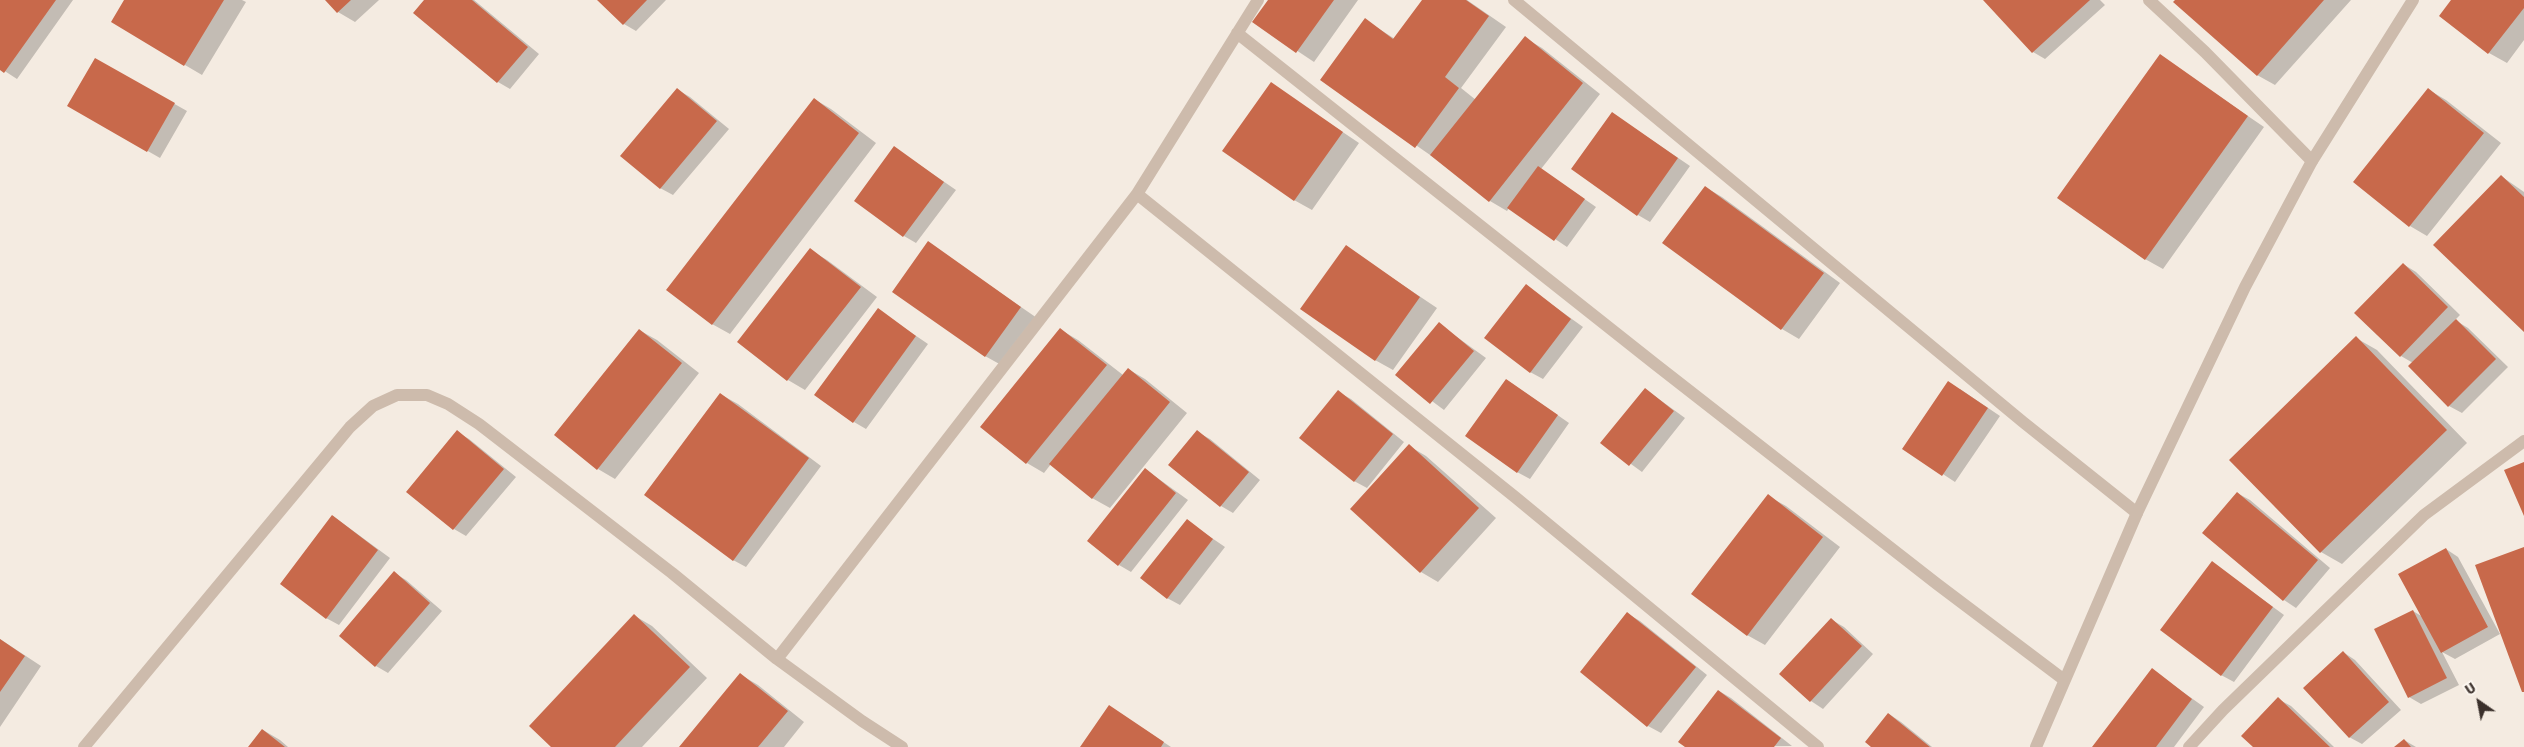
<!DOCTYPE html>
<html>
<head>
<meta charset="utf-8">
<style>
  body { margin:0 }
  #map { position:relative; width:2524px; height:747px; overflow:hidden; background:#f4ebe1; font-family:"Fira Sans",sans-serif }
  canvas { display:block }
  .north { position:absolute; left:2454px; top:677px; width:50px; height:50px; -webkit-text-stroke:4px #fbf5ee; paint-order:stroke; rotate:327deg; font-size:14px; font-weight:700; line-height:20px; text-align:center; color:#3b302b }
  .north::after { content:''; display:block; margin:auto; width:18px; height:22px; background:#3b302b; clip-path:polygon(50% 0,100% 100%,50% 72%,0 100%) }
</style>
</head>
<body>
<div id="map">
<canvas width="2524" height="747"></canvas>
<div class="north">U</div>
</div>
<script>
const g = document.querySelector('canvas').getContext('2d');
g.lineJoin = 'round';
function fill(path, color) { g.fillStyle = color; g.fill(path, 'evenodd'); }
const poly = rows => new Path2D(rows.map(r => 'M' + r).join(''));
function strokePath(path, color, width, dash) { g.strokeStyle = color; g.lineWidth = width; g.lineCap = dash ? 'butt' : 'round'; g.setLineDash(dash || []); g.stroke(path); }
fill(poly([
  [0,0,73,0,17,79,0,68],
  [126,0,242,0,246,2,202,75,185,65],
  [327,0,379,0,355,22,338,12],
  [426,0,474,0,539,54,510,89,498,82],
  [599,0,666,0,636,31,624,24],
  [1270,0,1358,0,1314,62,1254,22],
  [1423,0,1467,0,1506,27,1461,88,1476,100,1525,38,1542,48,1600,94,1541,169,1596,207,1567,247,1509,208,1507,211,1490,201,1433,157,1322,80,1365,20,1395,39],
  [1985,0,2100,0,2105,5,2045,59,2033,52],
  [2176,0,2351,0,2275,85,2257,75],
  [2453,0,2524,0,2524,40,2507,63,2489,53,2441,15],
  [2160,56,2264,127,2163,269,2145,259],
  [95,59,187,111,160,158,69,106],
  [1271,84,1359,143,1312,210,1294,200],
  [678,90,690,97,729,129,673,195,660,188],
  [2429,90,2446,100,2501,143,2427,236,2410,226],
  [814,99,831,109,876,143,730,334,712,324],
  [1612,113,1690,166,1650,222,1638,215],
  [895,148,956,190,916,243,904,236],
  [2501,176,2524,192,2524,330],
  [1705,187,1722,197,1840,283,1799,339,1782,329],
  [928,243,1037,318,1003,366,985,356],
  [1346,247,1437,308,1393,370,1375,360],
  [810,250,827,260,877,297,805,390,788,380,739,342],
  [2403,264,2416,272,2460,315,2455,320,2468,328,2508,367,2462,413,2449,406,2413,363,2401,356],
  [1526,286,1583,327,1543,379,1530,372],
  [878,310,928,344,866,429,854,422],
  [1439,324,1486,358,1444,410,1397,375],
  [639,330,657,340,699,373,615,479,598,469],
  [1061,330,1078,340,1123,375,1128,369,1145,379,1187,413,1110,508,1092,498,1051,464,1044,473,1027,463],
  [2356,338,2377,350,2467,443,2342,564,2321,552],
  [1507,380,1569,423,1530,479,1517,472],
  [1645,389,1685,418,1642,472,1602,443],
  [1960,389,2000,416,1955,482,1903,448],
  [1338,392,1351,399,1404,442,1367,488,1354,481],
  [720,394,738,404,821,466,746,567,733,560],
  [457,432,469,439,516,477,466,536,454,529,408,492],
  [1197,432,1210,439,1260,480,1233,513,1221,506,1170,465],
  [1409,446,1426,456,1496,518,1438,582,1421,572],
  [1145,469,1188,500,1131,572,1119,565],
  [2237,493,2250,500,2330,568,2296,608,2284,600,2204,533],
  [1768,496,1786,506,1840,547,1765,645,1747,635],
  [333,516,390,558,339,625,326,618],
  [1187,521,1225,547,1180,605,1167,598],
  [2446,549,2458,557,2500,634,2455,659,2442,652,2459,685,2421,704,2409,697,2413,611,2423,617],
  [2213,563,2284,615,2234,682,2221,675],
  [394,573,406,580,442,611,388,673,376,666,341,636],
  [1628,614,1640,621,1707,675,1661,733,1648,726],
  [635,616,652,626,707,678,642,747,553,747],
  [1832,620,1844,627,1873,654,1823,709,1811,701,1781,674],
  [0,639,41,666,0,727],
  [2343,652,2355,660,2401,710,2362,744,2349,737],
  [2152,670,2204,707,2174,747,2093,747],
  [741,675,758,685,804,722,784,747,680,747],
  [1719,691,1731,698,1792,746,1687,747],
  [2278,699,2291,706,2334,747,2254,747],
  [1121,714,1171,747,1082,747],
  [1889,714,1901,722,1932,747,1873,747],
  [263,730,280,740,288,747,249,747],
  [2404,740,2416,747,2396,747]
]), '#0003');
fill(poly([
  [0,0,56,0,4,73,0,70],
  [124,0,224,0,184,66,111,22],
  [325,0,351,0,337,13],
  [424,0,472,0,528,47,497,83,413,13],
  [597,0,647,0,623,25],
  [1268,0,1334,0,1296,53,1252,22],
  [1422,0,1466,0,1489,16,1445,77,1459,88,1415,148,1320,80,1365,18,1393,39],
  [1983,0,2090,0,2032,53],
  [2175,0,2324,0,2257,76,2173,2],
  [2451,0,2524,0,2524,8,2488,54,2439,16],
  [1525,36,1583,83,1489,202,1430,155],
  [2160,54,2248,116,2145,260,2057,198],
  [95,58,175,103,147,152,67,106],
  [1271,82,1343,132,1294,201,1222,151],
  [677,88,717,121,660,189,620,156],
  [2428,88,2484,133,2409,227,2353,182],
  [814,98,859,133,712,325,666,290],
  [1612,112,1678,158,1637,216,1571,169],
  [894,146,944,182,903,237,854,201],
  [1538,166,1585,199,1554,241,1507,208],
  [2501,175,2524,197,2524,332,2433,245],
  [1705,186,1824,273,1781,330,1662,243],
  [928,241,1021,307,985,357,892,292],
  [1346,245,1420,297,1375,361,1300,309],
  [810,248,861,287,787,381,737,342],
  [2403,263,2448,307,2400,357,2354,313],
  [1526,284,1571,319,1530,373,1484,338],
  [878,308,916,336,853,423,814,395],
  [2456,319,2496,359,2448,407,2408,366],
  [1439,322,1474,351,1430,404,1395,375],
  [1060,328,1107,365,1026,464,980,427],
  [639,329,682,363,597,470,554,435],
  [2356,336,2447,430,2320,553,2229,460],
  [1128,368,1170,402,1092,499,1049,464],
  [1506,379,1558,415,1517,473,1465,436],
  [1948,381,1988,408,1942,476,1902,449],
  [1645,388,1674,411,1629,466,1600,443],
  [1338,390,1393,434,1354,482,1299,438],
  [720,393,809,458,733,561,644,495],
  [457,430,504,469,453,530,406,492],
  [1197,430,1249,472,1220,507,1168,465],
  [1409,444,1479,508,1420,573,1350,509],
  [2524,462,2524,516,2504,470],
  [1145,468,1176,493,1118,566,1087,541],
  [2237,492,2318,560,2283,601,2202,533],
  [1768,494,1823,537,1747,636,1691,594],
  [332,515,378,550,326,619,280,584],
  [1187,519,1213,539,1167,599,1140,578],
  [2524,547,2524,692,2522,692,2475,565],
  [2446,548,2488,627,2441,653,2398,574],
  [2212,561,2273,607,2221,676,2160,630],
  [394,571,430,603,375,667,339,636],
  [2413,610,2447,678,2408,698,2374,629],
  [1627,612,1696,667,1647,727,1580,672],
  [634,614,690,667,615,747,551,747,529,726],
  [1831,618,1862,646,1810,702,1779,674],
  [0,639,25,656,0,692],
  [2343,651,2389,702,2349,738,2303,688],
  [2152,668,2192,699,2156,747,2092,747],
  [740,673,788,711,758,747,679,747],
  [1718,690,1781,738,1774,747,1685,747,1678,742],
  [2278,697,2330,747,2253,747,2241,736],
  [1109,705,1164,742,1161,747,1080,747],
  [1888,713,1930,747,1871,747,1865,742],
  [262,729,285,747,248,747],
  [2404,739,2411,747,2394,747]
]), '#c8694b');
strokePath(poly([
  [1514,0,2023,422,2137,513],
  [2149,0,2205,52,2312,161],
  [1237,33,1655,364,1937,584,2063,679],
  [1137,194,1515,497,1818,747],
  [777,659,1137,194,1258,0],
  [84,747,350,427,373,406,397,395,427,395,448,404,479,424,672,573,777,659,862,721,902,747],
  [2189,747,2223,710,2424,515,2524,441]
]), '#cdbbac', 12);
strokePath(poly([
  [2036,747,2137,513,2245,287,2312,161,2413,0]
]), '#cdbbac', 12);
</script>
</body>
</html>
